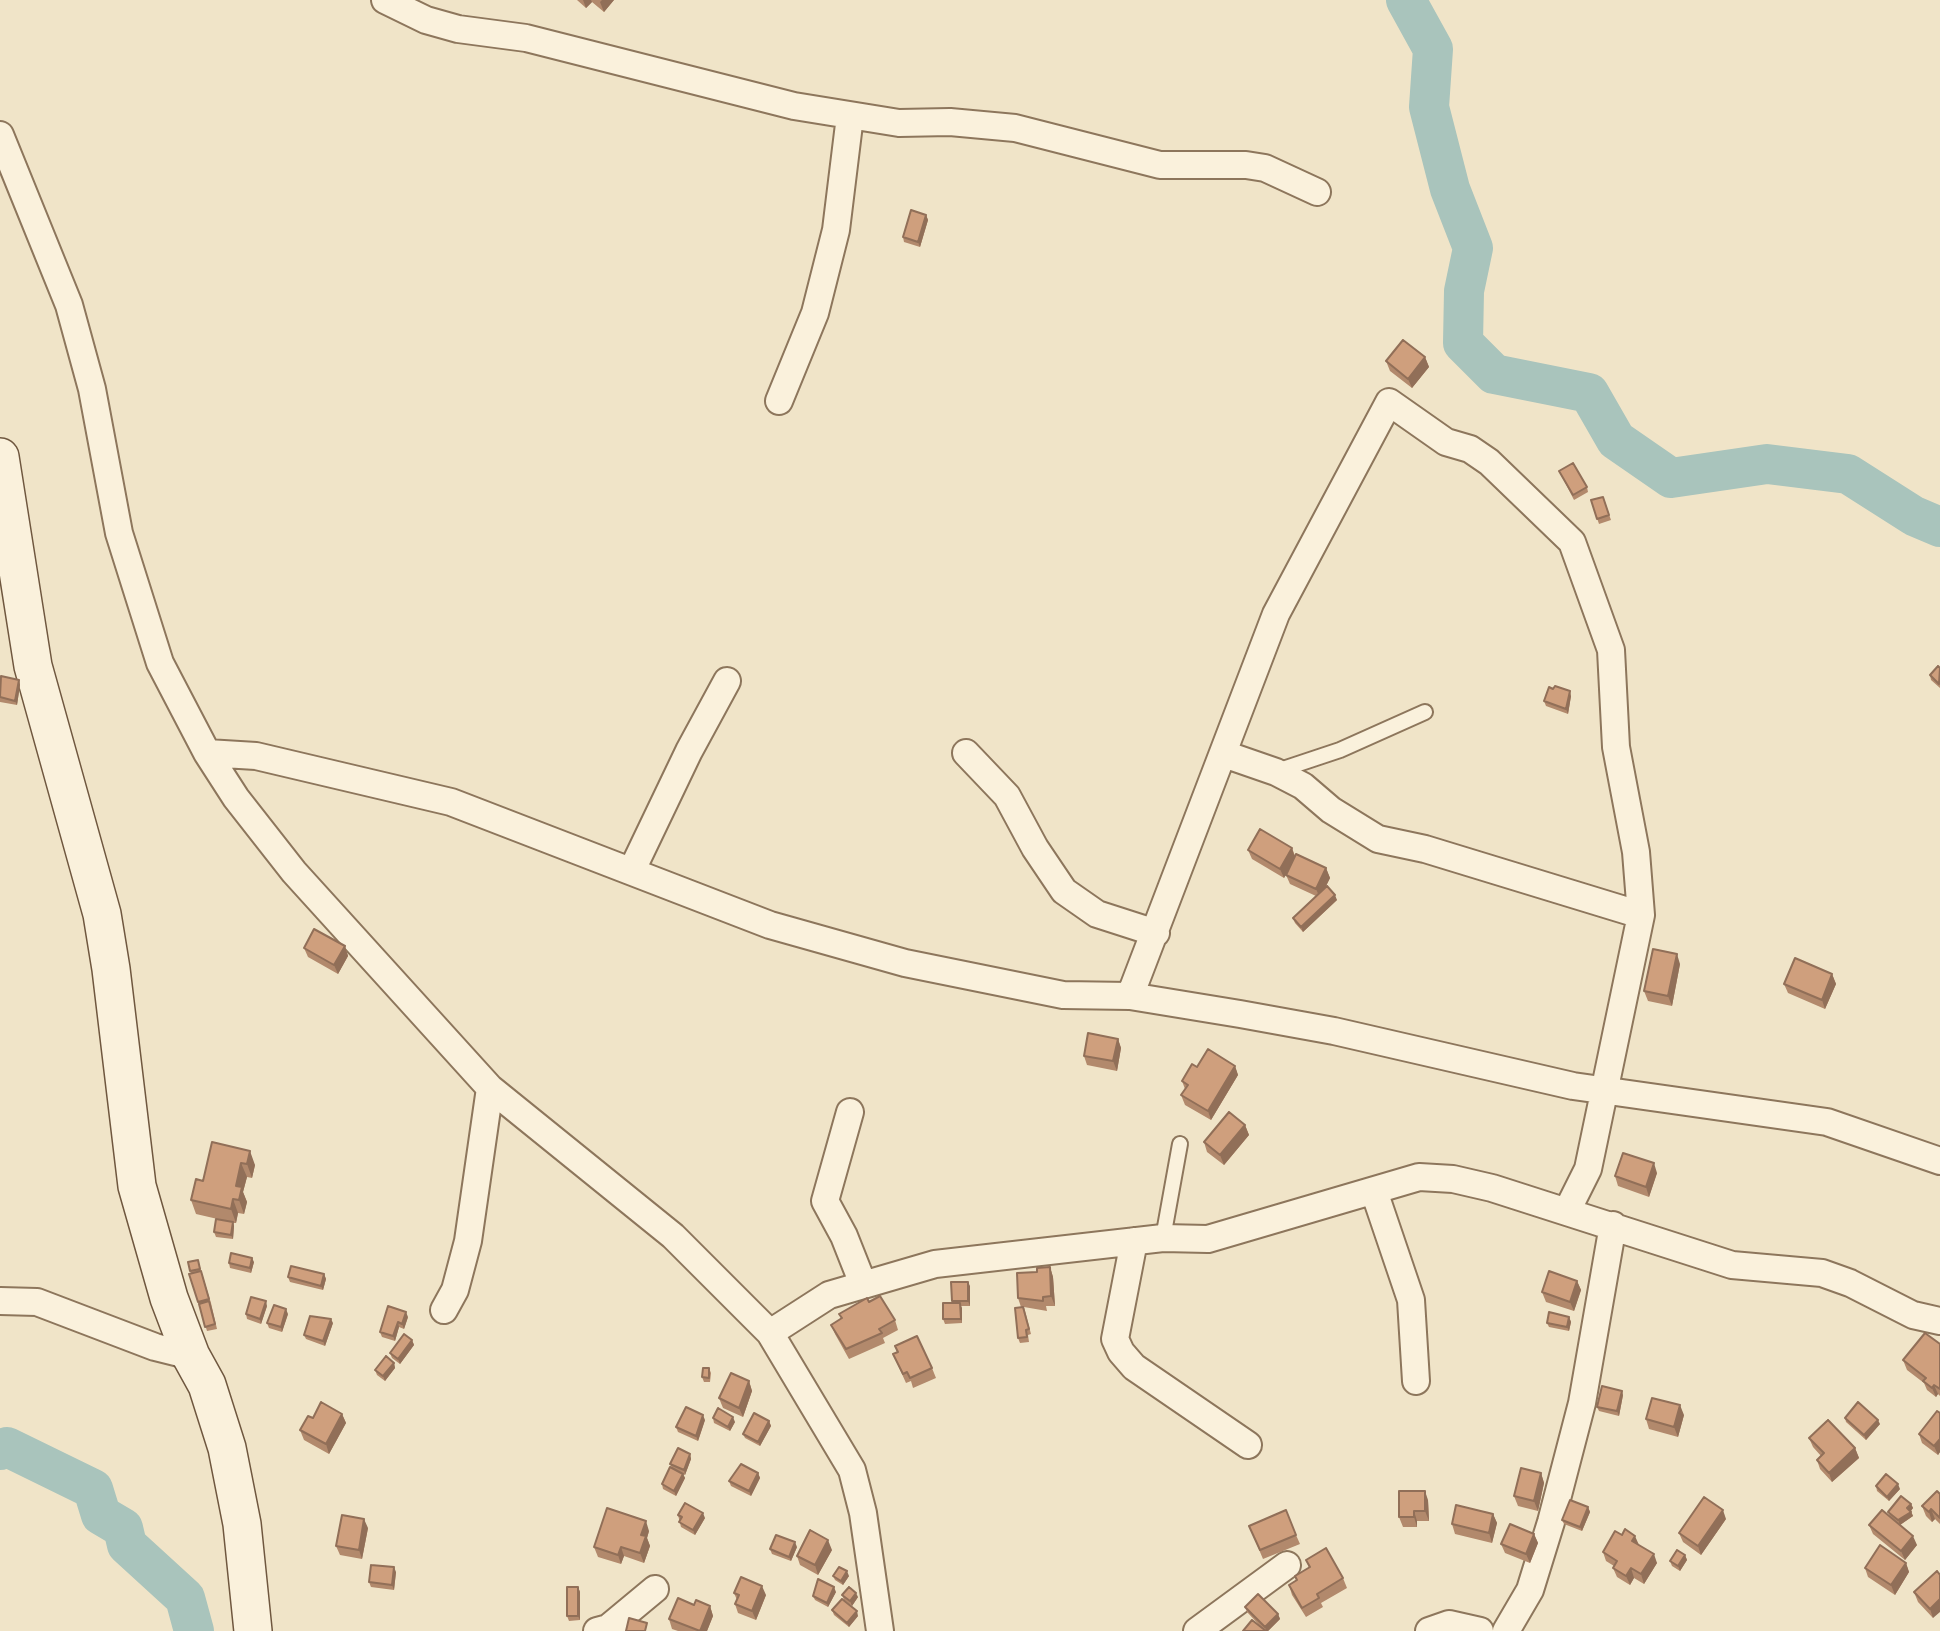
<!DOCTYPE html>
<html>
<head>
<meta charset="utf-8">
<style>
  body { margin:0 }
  canvas { display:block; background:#f0e4c8 }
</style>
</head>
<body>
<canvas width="1940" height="1631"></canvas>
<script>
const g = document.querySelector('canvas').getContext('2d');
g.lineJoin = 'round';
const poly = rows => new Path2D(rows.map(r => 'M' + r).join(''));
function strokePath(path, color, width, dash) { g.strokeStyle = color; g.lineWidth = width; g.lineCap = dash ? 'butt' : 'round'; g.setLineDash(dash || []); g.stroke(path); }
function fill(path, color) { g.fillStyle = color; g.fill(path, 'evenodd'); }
strokePath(poly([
  [1406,0,1433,49,1429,107,1450,189,1473,248,1464,291,1463,343,1494,374,1589,393,1616,440,1671,478,1767,464,1848,474,1914,516,1940,527],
  [0,1450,7,1447,93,1489,101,1515,123,1528,127,1545,185,1598,194,1631]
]), '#a9c4bc', 40);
const lane = poly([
  [1277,771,1340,750,1425,712],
  [1163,1238,1180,1144]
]);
const street = poly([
  [385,0,426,20,458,29,526,38,794,106,899,123,950,122,1015,128,1160,165,1246,165,1265,168,1317,192],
  [0,135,69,305,92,389,119,533,160,663,207,753,236,798,294,872,490,1088,673,1236,770,1333,852,1470,863,1513,880,1631],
  [779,401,815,313,836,230,850,116],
  [207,753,256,756,451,802,770,925,905,963,1063,995,1130,996,1240,1014,1334,1031,1573,1086,1827,1122,1940,1161],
  [966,753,1007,796,1035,848,1064,891,1097,914,1156,933],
  [1224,754,1276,772,1303,786,1331,810,1378,839,1425,849,1641,915],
  [632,870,689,751,727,681],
  [1130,996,1276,614,1389,402,1446,442,1470,449,1489,462,1572,542,1611,650,1616,747,1636,852,1641,915,1588,1169,1567,1211],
  [850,1112,825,1201,844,1236,863,1284],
  [1374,1191,1411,1300,1416,1381],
  [1134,1241,1115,1339,1121,1352,1134,1367,1248,1445],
  [0,1301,37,1302,155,1347,191,1356],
  [444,1310,455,1290,468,1241,490,1088],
  [770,1333,829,1295,935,1264,1163,1238,1208,1239,1419,1177,1453,1179,1492,1188,1732,1265,1822,1273,1850,1283,1913,1315,1940,1321],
  [597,1631,608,1628,655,1589],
  [1197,1631,1287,1565],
  [1429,1631,1449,1624,1480,1631],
  [1506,1631,1530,1590,1551,1522,1582,1403,1613,1225]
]);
const secondary = poly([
  [0,457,33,666,102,914,111,969,137,1186,169,1298,191,1356,207,1385,227,1448,242,1524,253,1631]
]);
strokePath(lane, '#8d765c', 18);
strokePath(street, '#8d765c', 30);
strokePath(secondary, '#6f573f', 40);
strokePath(lane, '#faf1dc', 14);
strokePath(street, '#faf1dc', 26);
strokePath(secondary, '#faf1dc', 37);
fill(poly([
  [577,0,614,0,604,12,592,2,586,8],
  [926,215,928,220,920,247,904,242,903,237],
  [1425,357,1429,367,1412,388,1390,371,1386,361],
  [1559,471,1587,487,1588,492,1574,500],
  [1603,497,1611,520,1599,524,1591,500],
  [1940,668,1940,688,1931,680,1930,675],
  [19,680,20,685,17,705,0,702,0,681],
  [1571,696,1568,714,1546,706,1544,701],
  [1292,848,1295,856,1326,868,1330,878,1325,888,1337,900,1303,932,1295,923,1293,918,1316,896,1290,884,1286,875,1290,867,1284,878,1252,859,1248,850],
  [345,946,348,956,338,974,308,957,304,948],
  [1680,964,1672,1006,1648,1001,1644,991],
  [1832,974,1836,984,1825,1009,1788,993,1784,984],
  [1118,1039,1121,1048,1117,1071,1087,1065,1084,1056],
  [1235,1066,1238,1075,1211,1120,1185,1105,1181,1095,1185,1089,1182,1081,1197,1067],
  [1245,1125,1249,1135,1224,1165,1207,1152,1204,1142],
  [212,1142,255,1165,252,1178,247,1177,243,1192,247,1202,244,1214,238,1213,236,1223,233,1223,234,1226,233,1239,216,1237,214,1232,222,1220,196,1214,191,1200,203,1181],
  [1657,1173,1649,1197,1618,1186,1615,1176],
  [198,1260,211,1303,217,1329,207,1331,198,1302,188,1262],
  [254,1262,251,1273,230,1268,229,1263],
  [1050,1267,1053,1277,1055,1306,1046,1306,1047,1311,1024,1307,1031,1334,1028,1335,1029,1342,1020,1343,1018,1338,1021,1307,1018,1298,1037,1272],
  [324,1274,326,1279,323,1290,290,1282,288,1277],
  [1577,1281,1581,1290,1574,1311,1546,1302,1542,1292],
  [970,1286,970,1306,961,1306,962,1323,945,1324,943,1319,953,1303,952,1301],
  [869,1302,895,1320,898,1330,883,1338,885,1343,849,1359,835,1334,831,1325,841,1319,839,1314],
  [267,1306,261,1324,247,1319,246,1314],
  [288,1314,282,1332,269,1328,267,1323],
  [408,1317,404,1329,399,1327,395,1341,382,1337,380,1332],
  [1569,1317,1571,1322,1569,1331,1549,1327,1547,1323],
  [333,1323,325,1346,306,1339,304,1335],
  [412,1340,414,1345,400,1364,392,1358,390,1353],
  [1940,1344,1940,1396,1938,1394,1936,1397,1927,1390,1924,1383,1907,1370,1903,1360],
  [895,1346,932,1368,936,1378,913,1388,911,1381,906,1383,893,1354,897,1352],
  [394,1363,395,1368,385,1381,377,1375,375,1370],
  [709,1368,711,1373,710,1382,704,1382,702,1377],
  [749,1381,752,1391,743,1417,723,1408,719,1398],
  [1623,1395,1619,1416,1599,1411,1597,1407],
  [1940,1413,1940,1452,1938,1455,1922,1443,1919,1434],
  [342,1414,346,1423,329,1454,304,1440,300,1430,313,1418],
  [1684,1415,1678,1437,1649,1429,1646,1419],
  [713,1418,735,1422,730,1431,714,1423],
  [1845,1418,1880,1424,1866,1440,1846,1422],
  [705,1420,698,1441,678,1432,676,1427],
  [769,1421,771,1426,760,1446,745,1438,743,1434],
  [1809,1438,1855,1448,1859,1458,1832,1482,1820,1469,1817,1460,1821,1456,1813,1447],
  [690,1454,691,1459,685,1475,683,1474,685,1478,676,1496,663,1489,662,1484,672,1468,670,1464],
  [758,1473,760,1478,751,1496,731,1486,729,1481],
  [1541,1473,1544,1483,1538,1511,1518,1506,1514,1496],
  [1876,1486,1900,1489,1889,1501,1877,1491],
  [1940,1494,1940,1524,1935,1519,1932,1522,1926,1516,1922,1506],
  [1428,1500,1429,1521,1417,1521,1417,1527,1403,1527,1399,1517],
  [1911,1504,1913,1508,1911,1511,1913,1516,1900,1525,1890,1516,1888,1512],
  [1588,1507,1590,1512,1582,1531,1564,1524,1562,1520],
  [1493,1514,1497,1523,1492,1543,1455,1534,1452,1524],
  [678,1515,705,1518,695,1535,681,1527],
  [1726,1519,1701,1555,1683,1542,1679,1533],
  [1869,1525,1917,1545,1905,1560,1873,1534],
  [1249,1526,1296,1535,1300,1544,1263,1559],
  [368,1528,362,1559,340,1555,336,1546],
  [649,1531,647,1538,650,1546,644,1563,624,1556,621,1564,598,1557,594,1547],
  [1534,1534,1538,1543,1530,1563,1505,1553,1501,1544],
  [1638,1545,1657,1563,1644,1584,1634,1578,1630,1585,1617,1577,1613,1568,1614,1566,1606,1561,1603,1552],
  [797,1547,791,1561,772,1554,770,1549],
  [832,1550,818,1575,800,1565,797,1556],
  [1685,1555,1687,1560,1680,1571,1672,1566,1670,1561],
  [1306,1560,1343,1578,1347,1588,1321,1603,1323,1607,1306,1617,1292,1595,1289,1585,1296,1580,1295,1576,1309,1568],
  [1906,1563,1909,1572,1895,1595,1868,1577,1865,1568],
  [396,1572,394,1590,371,1587,369,1582],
  [1940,1575,1933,1618,1918,1602,1914,1592],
  [833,1576,849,1576,843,1585,835,1580],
  [578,1587,580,1592,580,1620,569,1621,567,1616],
  [836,1592,828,1607,815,1600,813,1596],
  [734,1593,766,1595,756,1620,738,1613,735,1604,737,1600],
  [842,1595,858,1597,852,1606,844,1600],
  [694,1605,710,1606,713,1616,707,1631,678,1631,672,1629,669,1619],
  [1245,1607,1278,1614,1280,1619,1268,1631,1243,1631,1262,1628,1247,1612],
  [832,1610,858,1616,849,1627,834,1615]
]), '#b2896c');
fill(poly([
  [583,0,591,0,592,2,586,8],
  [602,0,614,0,604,12,600,2],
  [926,215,928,220,920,247,918,242],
  [1425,357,1429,367,1412,388,1408,379],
  [19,680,20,685,17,705,15,701],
  [1570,691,1571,696,1568,714,1566,709],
  [1292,848,1295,858,1284,878,1280,869],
  [1326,868,1330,878,1320,898,1316,889],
  [1335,895,1337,900,1303,932,1301,927],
  [345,946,348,956,338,974,334,965],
  [1677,954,1680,964,1672,1006,1668,996],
  [1832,974,1836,984,1825,1009,1822,1000],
  [1118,1039,1121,1048,1117,1071,1113,1061],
  [1235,1066,1238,1075,1211,1120,1208,1111],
  [1245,1125,1249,1135,1224,1165,1220,1155],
  [250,1151,255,1165,252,1178,247,1164],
  [241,1163,247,1177,243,1192,247,1202,244,1214,239,1200,236,1186],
  [1654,1163,1657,1173,1649,1197,1646,1187],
  [233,1199,238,1213,236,1223,231,1209],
  [233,1222,234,1226,233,1239,231,1235],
  [252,1258,254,1262,251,1273,250,1268],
  [1050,1267,1053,1277,1055,1306,1051,1296],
  [324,1274,326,1279,323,1290,321,1286],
  [1577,1281,1581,1290,1574,1311,1570,1302],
  [968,1282,970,1286,970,1306,968,1301],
  [266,1301,267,1306,261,1324,260,1319],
  [960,1303,962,1308,962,1323,961,1319],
  [286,1309,288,1314,282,1332,281,1327],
  [406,1312,408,1317,404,1329,402,1324],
  [1569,1317,1571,1322,1569,1331,1567,1327],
  [331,1319,333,1323,325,1346,323,1341],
  [398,1322,399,1327,395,1341,393,1336],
  [412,1340,414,1345,400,1364,398,1359],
  [394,1363,395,1368,385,1381,383,1376],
  [749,1381,752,1391,743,1417,739,1408],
  [1934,1385,1938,1394,1936,1397,1932,1388],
  [1622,1391,1623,1395,1619,1416,1617,1411],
  [1680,1405,1684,1415,1678,1437,1674,1427],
  [342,1414,346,1423,329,1454,326,1444],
  [703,1415,705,1420,698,1441,696,1436],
  [733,1417,735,1422,730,1431,728,1427],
  [1878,1420,1880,1424,1866,1440,1864,1435],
  [769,1421,771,1426,760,1446,758,1442],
  [1940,1439,1940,1452,1938,1455,1934,1446],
  [1855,1448,1859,1458,1832,1482,1829,1473],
  [690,1454,691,1459,685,1475,684,1470],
  [758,1473,760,1478,751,1496,749,1491],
  [1541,1473,1544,1483,1538,1511,1534,1501],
  [683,1474,685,1478,676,1496,674,1491],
  [1898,1484,1900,1489,1889,1501,1887,1497],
  [1425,1491,1428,1500,1429,1521,1425,1511],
  [1911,1504,1913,1508,1910,1512,1911,1512,1913,1516,1900,1525,1898,1520],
  [1588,1507,1590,1512,1582,1531,1580,1527],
  [1931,1509,1935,1519,1932,1522,1929,1512],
  [1723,1510,1726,1519,1701,1555,1698,1546],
  [1414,1511,1417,1521,1417,1527,1414,1517],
  [703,1513,705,1518,695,1535,693,1530],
  [1493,1514,1497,1523,1492,1543,1489,1533],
  [364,1519,368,1528,362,1559,359,1550],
  [646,1521,649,1531,647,1538,650,1546,644,1563,640,1553,641,1535],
  [1534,1534,1538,1543,1530,1563,1526,1554],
  [1635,1536,1639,1545,1632,1541],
  [1913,1536,1917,1545,1905,1560,1901,1551],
  [828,1540,832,1550,818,1575,815,1565],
  [795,1542,797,1547,791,1561,789,1557],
  [621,1547,624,1556,621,1564,618,1555],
  [1654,1554,1657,1563,1644,1584,1641,1574],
  [1685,1555,1687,1560,1680,1571,1678,1566],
  [1906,1563,1909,1572,1895,1595,1891,1585],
  [394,1567,396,1572,394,1590,392,1585],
  [1631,1568,1634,1578,1630,1585,1626,1576],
  [847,1571,849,1576,843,1585,841,1581],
  [762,1586,766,1595,756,1620,752,1611],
  [578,1587,580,1592,580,1620,578,1616],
  [834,1587,836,1592,828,1607,827,1603],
  [856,1593,858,1597,852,1606,850,1601],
  [1940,1599,1940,1612,1933,1618,1930,1609],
  [710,1606,713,1616,707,1631,700,1631],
  [857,1611,858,1616,849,1627,847,1623],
  [1278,1614,1280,1619,1268,1631,1266,1631,1265,1627]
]), '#916f58');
const building = poly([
  [911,210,926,215,918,242,903,237,911,210],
  [1403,340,1425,357,1408,379,1386,361,1403,340],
  [1573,463,1587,487,1573,495,1559,471,1573,463],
  [1603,497,1609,515,1597,519,1591,500,1603,497],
  [1938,666,1940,668,1939,684,1930,675,1938,666],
  [1,676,19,680,15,701,0,697,1,676],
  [1555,686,1570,691,1566,709,1544,701,1549,687,1553,689,1555,686],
  [1260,829,1292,848,1280,869,1248,850,1260,829],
  [1296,854,1326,868,1316,889,1286,875,1296,854],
  [1327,886,1335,895,1301,927,1293,918,1327,886],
  [314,929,345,946,334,965,304,948,314,929],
  [1653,949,1677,954,1668,996,1644,991,1653,949],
  [1795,958,1832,974,1822,1000,1784,984,1795,958],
  [1088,1033,1118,1039,1113,1061,1084,1056,1088,1033],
  [1208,1049,1235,1066,1208,1111,1181,1095,1188,1085,1182,1081,1192,1064,1197,1067,1208,1049],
  [1229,1112,1245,1125,1220,1155,1204,1142,1229,1112],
  [212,1142,250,1151,247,1164,241,1163,236,1186,242,1187,239,1200,233,1199,231,1209,191,1200,196,1179,203,1181,212,1142],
  [1623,1153,1654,1163,1646,1187,1615,1176,1623,1153],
  [216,1219,233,1222,231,1235,214,1232,216,1219],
  [231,1253,252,1258,250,1268,229,1263,231,1253],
  [198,1260,200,1269,190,1271,188,1262,198,1260],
  [291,1266,324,1274,321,1286,288,1277,291,1266],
  [1050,1267,1051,1296,1043,1297,1043,1301,1018,1298,1017,1273,1037,1272,1037,1268,1050,1267],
  [201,1271,209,1299,198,1302,189,1274,201,1271],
  [1549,1271,1577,1281,1570,1302,1542,1292,1549,1271],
  [951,1282,968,1282,968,1301,952,1301,951,1282],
  [880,1296,895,1320,879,1329,882,1333,846,1349,831,1325,842,1318,839,1314,867,1298,869,1302,880,1296],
  [251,1297,266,1301,260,1319,246,1314,251,1297],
  [209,1301,215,1324,205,1327,199,1304,209,1301],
  [943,1303,960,1303,961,1319,943,1319,943,1303],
  [274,1305,286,1309,281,1327,267,1323,274,1305],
  [388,1306,406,1312,402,1324,398,1322,393,1336,380,1332,388,1306],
  [1023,1307,1029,1329,1026,1330,1027,1337,1018,1338,1015,1308,1023,1307],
  [1549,1312,1569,1317,1567,1327,1547,1323,1549,1312],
  [310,1316,331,1319,323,1341,304,1335,310,1316],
  [1925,1333,1940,1344,1940,1389,1934,1385,1932,1388,1923,1381,1926,1378,1903,1360,1925,1333],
  [404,1334,412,1340,398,1359,390,1353,404,1334],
  [917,1336,932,1368,910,1378,907,1372,903,1374,893,1354,898,1352,895,1346,917,1336],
  [386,1356,394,1363,383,1376,375,1370,386,1356],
  [703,1368,709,1368,709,1378,702,1377,703,1368],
  [731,1373,749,1381,739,1408,719,1398,731,1373],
  [1602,1386,1622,1391,1617,1411,1597,1407,1602,1386],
  [1652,1398,1680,1405,1674,1427,1646,1419,1652,1398],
  [321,1402,342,1414,326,1444,300,1430,308,1416,313,1418,321,1402],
  [1858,1402,1878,1420,1864,1435,1845,1418,1858,1402],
  [686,1407,703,1415,696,1436,676,1427,686,1407],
  [718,1408,733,1417,728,1427,713,1418,718,1408],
  [1937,1411,1940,1413,1940,1439,1934,1446,1919,1434,1937,1411],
  [754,1413,769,1421,758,1442,743,1434,754,1413],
  [1828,1420,1855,1448,1829,1473,1817,1460,1824,1453,1809,1438,1828,1420],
  [678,1448,690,1454,684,1470,670,1464,678,1448],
  [741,1464,758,1473,749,1491,729,1481,741,1464],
  [670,1467,683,1474,674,1491,662,1484,670,1467],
  [1521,1468,1541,1473,1534,1501,1514,1496,1521,1468],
  [1886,1474,1898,1484,1887,1497,1876,1486,1886,1474],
  [1399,1491,1425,1491,1425,1511,1414,1511,1414,1517,1399,1517,1399,1491],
  [1937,1491,1940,1494,1940,1518,1931,1509,1929,1512,1922,1506,1937,1491],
  [1901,1496,1911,1504,1907,1508,1911,1512,1898,1520,1888,1512,1901,1496],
  [1704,1497,1723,1510,1698,1546,1679,1533,1704,1497],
  [1570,1500,1588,1507,1580,1527,1562,1520,1570,1500],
  [685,1503,703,1513,693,1530,679,1522,682,1517,678,1515,685,1503],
  [1456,1505,1493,1514,1489,1533,1452,1524,1456,1505],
  [607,1508,646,1521,641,1535,646,1536,640,1553,621,1547,618,1555,594,1547,607,1508],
  [1286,1510,1296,1535,1260,1550,1249,1526,1286,1510],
  [1882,1510,1913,1536,1901,1551,1869,1525,1882,1510],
  [342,1515,364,1519,359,1550,336,1546,342,1515],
  [1510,1524,1534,1534,1526,1554,1501,1544,1510,1524],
  [1625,1529,1635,1536,1632,1541,1654,1554,1641,1574,1631,1568,1626,1576,1613,1568,1617,1561,1603,1552,1615,1531,1622,1535,1625,1529],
  [810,1530,828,1540,815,1565,797,1556,810,1530],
  [776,1535,795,1542,789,1557,770,1549,776,1535],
  [1880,1545,1906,1563,1891,1585,1865,1568,1880,1545],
  [1326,1548,1343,1578,1317,1594,1319,1598,1302,1608,1289,1585,1297,1580,1295,1576,1310,1567,1306,1560,1326,1548],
  [1677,1550,1685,1555,1678,1566,1670,1561,1677,1550],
  [371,1565,394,1567,392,1585,369,1582,371,1565],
  [839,1567,847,1571,841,1581,833,1576,839,1567],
  [1937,1571,1940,1575,1940,1599,1930,1609,1914,1592,1937,1571],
  [741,1577,762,1586,752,1611,735,1604,739,1595,734,1593,741,1577],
  [818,1579,834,1587,827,1603,813,1596,818,1579],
  [567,1587,578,1587,578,1616,567,1616,567,1587],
  [849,1587,856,1593,850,1601,842,1595,849,1587],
  [1258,1594,1278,1614,1265,1627,1245,1607,1258,1594],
  [678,1598,694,1605,696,1600,710,1606,700,1631,669,1619,678,1598],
  [842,1599,857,1611,847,1623,832,1610,842,1599],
  [629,1618,647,1623,645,1631,626,1631,629,1618],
  [1252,1620,1266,1631,1243,1631,1252,1620]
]);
fill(building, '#cf9f7d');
strokePath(building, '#916f58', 2);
</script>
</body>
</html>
